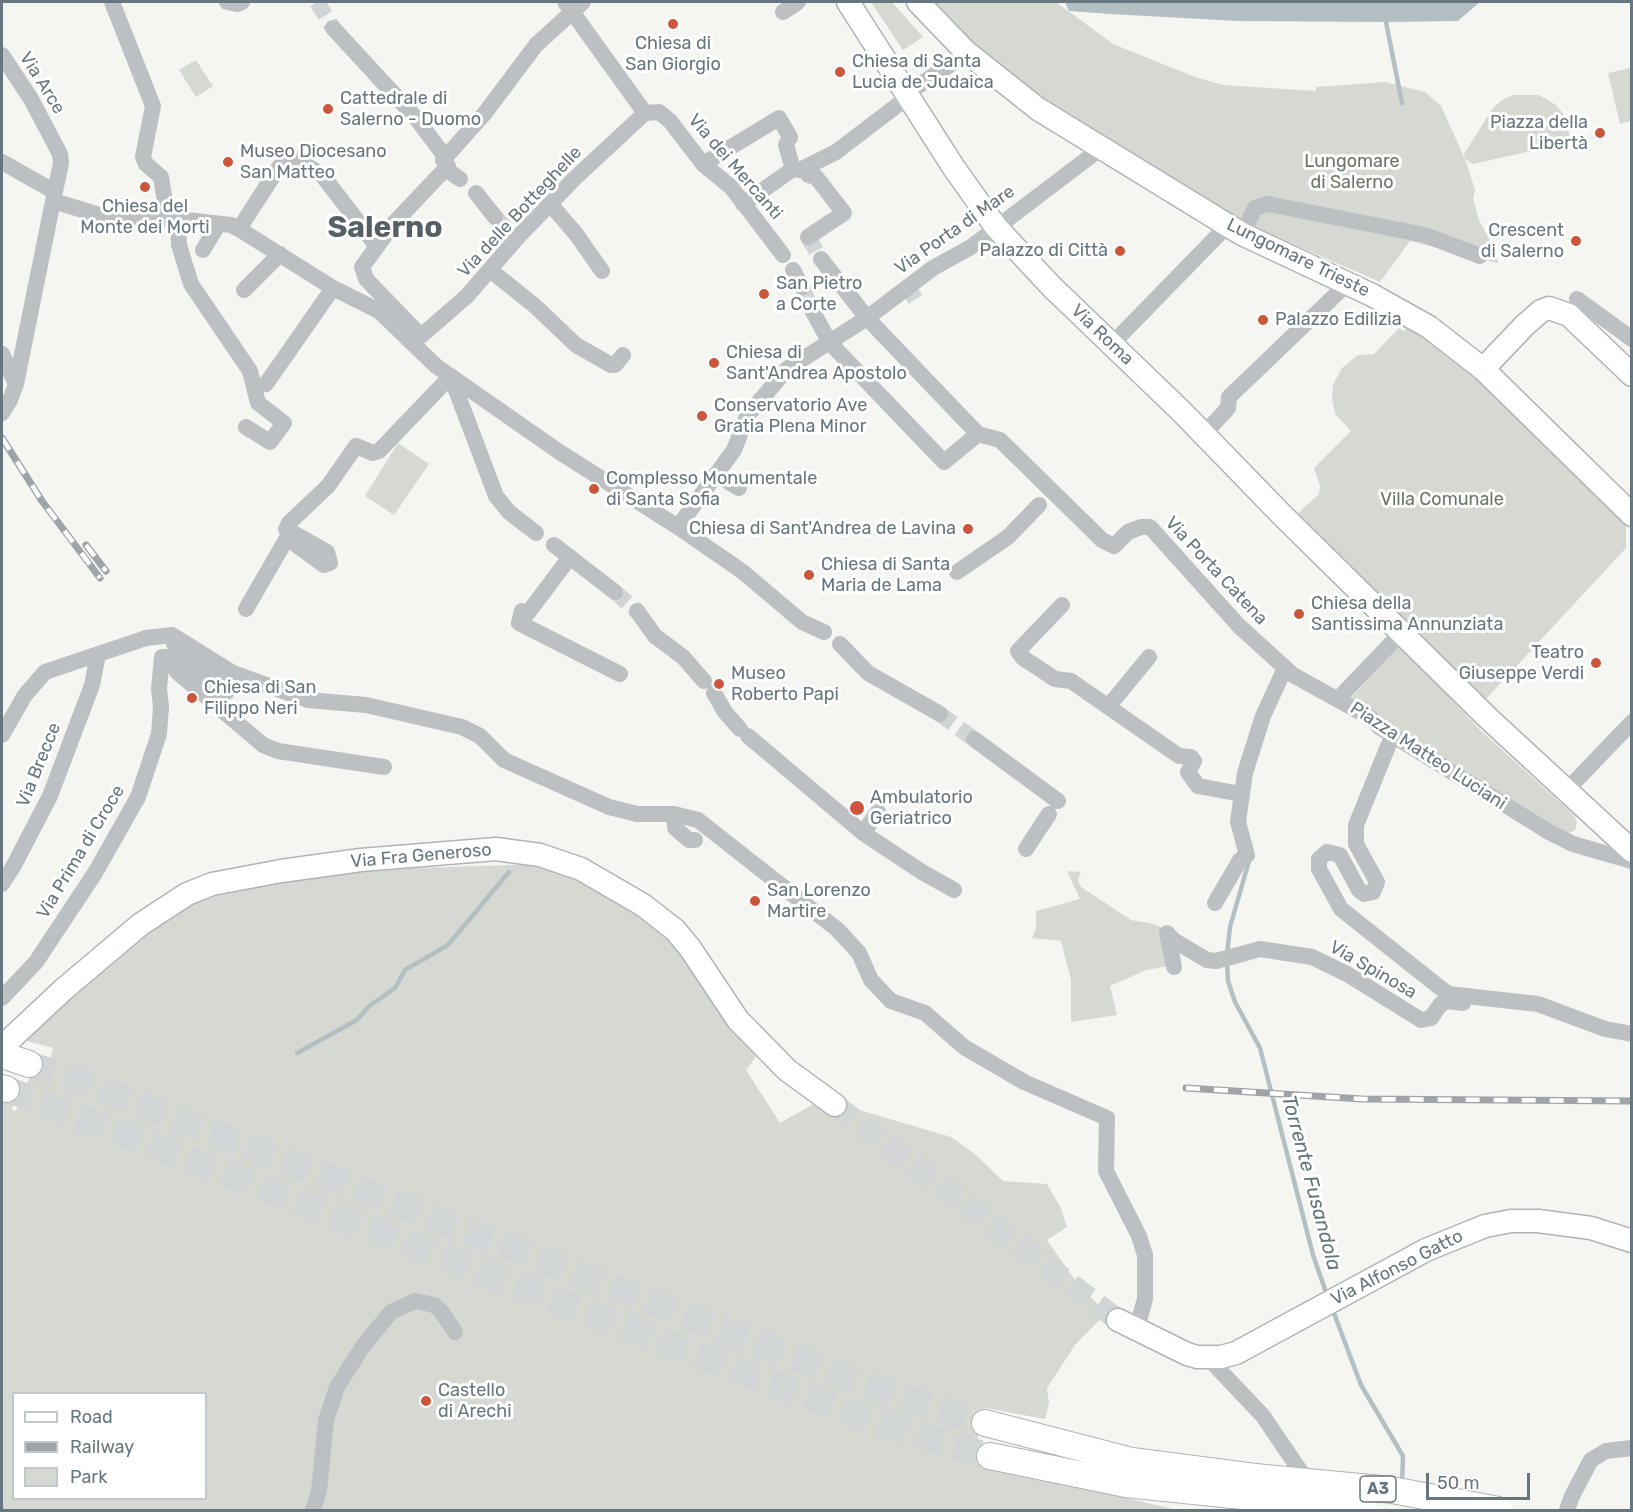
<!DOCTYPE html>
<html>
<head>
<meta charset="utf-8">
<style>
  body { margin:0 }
  #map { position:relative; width:1633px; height:1512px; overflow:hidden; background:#f5f5f2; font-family:Rubik,sans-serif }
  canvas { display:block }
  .frame { position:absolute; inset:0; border:3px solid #68767f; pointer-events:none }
  .legend { position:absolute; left:12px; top:1392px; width:195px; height:108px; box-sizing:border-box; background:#fff; border:2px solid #c3c8cc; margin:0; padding:8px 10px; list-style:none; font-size:18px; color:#68767f }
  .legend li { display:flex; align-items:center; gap:12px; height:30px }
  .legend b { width:30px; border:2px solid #c3c8cc }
  .scale { position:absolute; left:1426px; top:1473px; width:104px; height:27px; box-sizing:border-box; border:3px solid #68767f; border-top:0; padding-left:8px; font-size:18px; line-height:21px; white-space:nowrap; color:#68767f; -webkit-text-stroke:4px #fff; paint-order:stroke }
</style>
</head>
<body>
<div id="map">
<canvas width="1633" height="1512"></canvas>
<div class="frame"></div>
<ul class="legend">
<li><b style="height:8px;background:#fff"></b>Road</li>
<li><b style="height:8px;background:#9fa4a8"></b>Railway</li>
<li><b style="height:16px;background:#d5d9d2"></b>Park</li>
</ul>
<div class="scale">50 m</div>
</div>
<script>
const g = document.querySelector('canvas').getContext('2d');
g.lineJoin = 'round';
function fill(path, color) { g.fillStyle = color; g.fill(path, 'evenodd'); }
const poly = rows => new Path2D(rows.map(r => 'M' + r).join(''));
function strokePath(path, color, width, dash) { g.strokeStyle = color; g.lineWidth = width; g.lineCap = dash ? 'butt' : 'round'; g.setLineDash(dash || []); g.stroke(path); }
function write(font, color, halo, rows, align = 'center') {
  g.font = font + ' Rubik,sans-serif'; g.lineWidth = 6; g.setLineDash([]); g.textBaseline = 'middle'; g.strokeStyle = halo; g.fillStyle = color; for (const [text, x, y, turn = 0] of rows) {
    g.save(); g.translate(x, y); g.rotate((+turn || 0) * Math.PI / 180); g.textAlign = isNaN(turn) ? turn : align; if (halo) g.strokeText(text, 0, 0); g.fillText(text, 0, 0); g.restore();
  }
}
fill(poly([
  [871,2,892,2,923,37,903,50],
  [933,2,1056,2,1113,44,1195,77,1223,85,1316,91,1316,87,1385,82,1425,92,1441,106,1465,159,1464,154,1493,108,1502,100,1513,95,1539,95,1556,105,1565,116,1571,142,1473,164,1465,159,1475,190,1473,198,1479,220,1496,252,1498,263,1410,241,1380,282,1250,225,1084,125,1033,92,974,44],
  [196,60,213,86,196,97,179,70],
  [1631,68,1631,121,1620,124,1608,73],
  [1414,325,1476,374,1626,525,1626,548,1485,700,1297,514,1319,494,1320,486,1314,468,1351,431,1335,414,1332,399,1333,385,1342,368,1358,355,1374,354,1399,328,1403,331],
  [398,443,429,464,394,515,365,496],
  [1400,645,1479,729,1574,815,1577,823,1575,830,1569,833,1529,816,1351,698],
  [538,864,606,891,655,926,696,970,761,1050,746,1070,780,1123,822,1099,951,1137,976,1155,1003,1181,1047,1184,1061,1208,1067,1227,1047,1240,1075,1280,1106,1313,1075,1345,1047,1388,1049,1403,1045,1419,985,1408,972,1461,1173,1509,2,1510,2,1097,14,1100,12,1110,16,1111,30,1077,45,1080,53,1048,23,1040,183,902,231,888,328,871],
  [14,1394,206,1394,206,1498,14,1498],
  [1067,871,1081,872,1078,880,1081,887,1131,920,1154,924,1162,928,1168,966,1146,970,1110,986,1117,1015,1071,1022,1071,980,1061,941,1032,938,1036,928,1036,911,1080,899]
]), '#d5d9d2');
fill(poly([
  [1065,2,1480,2,1458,21,1386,22,1237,21,1111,14,1069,11]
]), '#b3bfc2');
strokePath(poly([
  [1386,22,1402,103],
  [1227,955,1230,927,1249,861],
  [1227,963,1228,981,1235,1002,1260,1048,1313,1255,1327,1295],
  [297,1053,357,1020,368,1007,395,988,405,970,448,945,509,872],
  [1332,1308,1361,1385,1403,1456,1402,1484]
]), '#b3bfc2', 4.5);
strokePath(poly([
  [317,2,333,28],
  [495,217,517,238],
  [808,237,821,259],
  [907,286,917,302],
  [802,287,813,312],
  [615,592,637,611],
  [940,714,974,739]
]), '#d2d5d5', 16, [16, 8]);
strokePath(poly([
  [835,1105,1118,1320]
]), '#d2d5d5', 22, [22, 11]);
strokePath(poly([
  [29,1064,90,1085,882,1391,985,1423],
  [6,1089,869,1420,990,1456]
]), '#d2d5d5', 26, [26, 13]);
const major = poly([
  [848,2,954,168,996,227,1051,286,1182,412,1283,516,1488,718,1632,851],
  [918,2,965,51,1038,109,1242,234,1372,295,1429,327,1483,369,1632,515],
  [1483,369,1525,325,1541,311,1549,308,1569,315,1632,375],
  [2,1047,64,989,141,924,187,894,212,884,281,871,361,860,496,849,540,855,581,869,643,905,675,930,690,948,738,1020,787,1070,835,1105],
  [1118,1320,1187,1354,1197,1357,1221,1357,1236,1353,1426,1250,1485,1226,1511,1221,1538,1221,1591,1228,1632,1241]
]);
const highway = poly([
  [2,1055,29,1064],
  [2,1088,6,1089],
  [985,1423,1132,1461,1255,1477],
  [990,1456,1126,1484,1252,1497]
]);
strokePath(major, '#b0b4b7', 25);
strokePath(highway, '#b0b3b6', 28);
strokePath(poly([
  [112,2,153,106,143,157,146,164,161,177,165,202,161,212,151,220],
  [227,2,237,4,242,2],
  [565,2,645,113],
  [783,12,798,2],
  [333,28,416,118,446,158],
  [2,55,31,99,60,154,61,163,53,201,116,220,178,219,231,225,239,229,333,288,379,311,436,366,558,451,678,527,743,572,802,622,824,632],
  [906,94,951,64,965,51],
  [645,113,659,112,670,121,703,164,731,187,783,255],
  [2,162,55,192],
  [703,164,779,118,790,137,786,145,793,169],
  [448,166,395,222,362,267,366,279,421,336,467,296,517,238,575,178,645,113],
  [808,175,816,177,844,213,808,237],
  [460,179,450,172,443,160,485,113,536,45,583,2],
  [476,193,495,217],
  [743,204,793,169,800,170,836,152,908,97],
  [551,205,576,234,602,271],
  [178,219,179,245,191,284,250,371,258,403,284,423,270,442,246,427],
  [239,229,279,167,293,157,322,175,376,245],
  [1242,234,1255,208,1268,204,1425,235,1480,256],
  [203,250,218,225],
  [821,259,867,318,978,434],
  [490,270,535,306,576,345,611,365,615,365,623,355],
  [793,270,802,287],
  [244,290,280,254],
  [1577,299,1632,339],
  [813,312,830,343,944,462,978,434,1000,440,1102,540,1114,546,1128,532,1141,527,1150,527,1239,626,1293,675,1371,718,1379,727,1549,832,1573,844,1632,861],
  [1112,344,1228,225],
  [2,354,16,384],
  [451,377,496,496,509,512,536,533],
  [266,384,333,288],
  [2,413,10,400,16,384,53,201],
  [1204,434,1228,408,1229,397,1348,283],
  [717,475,739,488],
  [678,527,734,450,747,416,787,369,867,318,933,268,971,247,1100,149],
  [554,545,615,592],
  [570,557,528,613,522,611,519,623,620,674],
  [957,572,1008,537,1039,505],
  [1062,605,1018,651,1023,658,1055,679,1071,681,1179,756,1191,757,1194,761,1188,772,1198,786,1241,794],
  [246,609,287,538,324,565,330,563,327,552,286,529,289,523,328,486,356,446,373,453,379,451,451,376],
  [637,611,655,636,683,657,704,681],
  [174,644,226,688,227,692,221,694,179,665,175,668,177,672,263,745,278,751,384,767],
  [840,644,868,673,940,714],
  [714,693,725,712,740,729],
  [1338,699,1402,632],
  [1108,707,1149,657],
  [1393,734,1356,825,1356,844,1377,882,1373,892,1364,894,1359,890,1340,855,1327,852,1319,859,1319,869,1341,909,1448,994,1538,1004,1605,1029,1632,1034],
  [2,735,25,695,45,672,146,638,172,635,233,673,308,700,366,705,462,727,480,736,504,760,609,807,637,814,674,814,698,820,838,930,859,953,871,980,891,1001,925,1013,964,1047,1024,1082,1107,1118,1106,1171,1139,1236,1145,1255,1145,1299,1136,1331],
  [748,736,863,833,922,872,954,890],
  [974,739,1058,801],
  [1566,791,1632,722],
  [674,814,675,828,689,840,695,840],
  [863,833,878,812],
  [1026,849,1049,814],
  [2,884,13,867,50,796,92,685,98,655],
  [1215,903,1240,860,1247,855,1238,822,1245,773,1263,716,1285,668],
  [1174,967,1167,933,1173,940,1207,960,1216,961,1260,949,1312,957,1347,974,1421,1020,1431,1018,1440,1005,1446,1001,1463,1003],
  [2,998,36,962,95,873,138,797,159,734,161,707,159,689,162,657,170,657,179,665],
  [1208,1358,1263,1416,1303,1475,1305,1489],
  [313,1510,319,1491,326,1420,337,1387,363,1346,391,1312,415,1301,434,1305,441,1311,455,1332],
  [1567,1510,1572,1496,1591,1460,1606,1451,1632,1448]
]), '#bcc0c3', 16);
strokePath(major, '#fff', 22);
strokePath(highway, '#fff', 26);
const rail = poly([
  [2,438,42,501,100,578],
  [86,545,106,571],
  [1186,1088,1362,1099,1632,1101]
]);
strokePath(rail, '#9fa4a8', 7);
strokePath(rail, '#fff', 4.5, [14]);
const highwayBridge = poly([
  [1255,1477,1392,1490,1499,1510],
  [1252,1497,1364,1510]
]);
strokePath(highwayBridge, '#b0b3b6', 28, []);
strokePath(highwayBridge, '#fff', 26);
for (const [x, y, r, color] of [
  [673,24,6,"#cb563c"],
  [840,72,6,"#cb563c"],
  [328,109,6,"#cb563c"],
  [1600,133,6,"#cb563c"],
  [228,162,6,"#cb563c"],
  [145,187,6,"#cb563c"],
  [1576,241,6,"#cb563c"],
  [1120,251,6,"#cb563c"],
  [764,294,6,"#cb563c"],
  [1263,320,6,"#cb563c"],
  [714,363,6,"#cb563c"],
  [702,416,6,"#cb563c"],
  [594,489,6,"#cb563c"],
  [968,529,6,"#cb563c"],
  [809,575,6,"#cb563c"],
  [1299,614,6,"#cb563c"],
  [1596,663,6,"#cb563c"],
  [719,684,6,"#cb563c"],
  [192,698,6,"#cb563c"],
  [857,808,8,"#cb563c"],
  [755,901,6,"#cb563c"],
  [426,1401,6,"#cb563c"]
]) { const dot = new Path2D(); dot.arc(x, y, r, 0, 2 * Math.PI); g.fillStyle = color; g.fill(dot); strokePath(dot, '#fff', 2); }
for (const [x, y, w] of [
  [1378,1489,36]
]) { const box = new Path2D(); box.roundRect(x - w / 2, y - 13, w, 26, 4.5); g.fillStyle = '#fff'; g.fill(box); strokePath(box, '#68767f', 1.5); }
write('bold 16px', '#68767f', null, [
  ["A3",1378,1489]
]);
write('18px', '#68767f', '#fff', [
  ["Chiesa di",673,44,"center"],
  ["San Giorgio",673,65,"center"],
  ["Chiesa di Santa",852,62],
  ["Lucia de Judaica",852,83],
  ["Cattedrale di",340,99],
  ["Salerno - Duomo",340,120],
  ["Piazza della",1588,123,"right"],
  ["Libertà",1588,144,"right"],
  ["Museo Diocesano",240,152],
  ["San Matteo",240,173],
  ["Chiesa del",145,207,"center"],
  ["Monte dei Morti",145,228,"center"],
  ["Crescent",1564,231,"right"],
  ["di Salerno",1564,252,"right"],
  ["Palazzo di Città",1108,251,"right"],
  ["San Pietro",776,284],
  ["a Corte",776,305],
  ["Palazzo Edilizia",1275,320],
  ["Chiesa di",726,353],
  ["Sant'Andrea Apostolo",726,374],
  ["Conservatorio Ave",714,406],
  ["Gratia Plena Minor",714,427],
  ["Complesso Monumentale",606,479],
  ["di Santa Sofia",606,500],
  ["Chiesa di Sant'Andrea de Lavina",956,529,"right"],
  ["Chiesa di Santa",821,565],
  ["Maria de Lama",821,586],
  ["Chiesa della",1311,604],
  ["Santissima Annunziata",1311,625],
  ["Teatro",1584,653,"right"],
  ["Giuseppe Verdi",1584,674,"right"],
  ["Museo",731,674],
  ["Roberto Papi",731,695],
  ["Chiesa di San",204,688],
  ["Filippo Neri",204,709],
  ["Ambulatorio",870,798],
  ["Geriatrico",870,819],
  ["San Lorenzo",767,891],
  ["Martire",767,912],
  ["Castello",438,1391],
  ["di Arechi",438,1412]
], 'left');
write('18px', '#68767f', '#fff', [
  ["Via Arce",42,83,58],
  ["Via dei Mercanti",735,167,49],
  ["Via delle Botteghelle",520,212,-47],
  ["Via Porta di Mare",955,230,-35],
  ["Lungomare Trieste",1298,258,26],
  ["Via Roma",1102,335,44],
  ["Via Porta Catena",1216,571,47],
  ["Piazza Matteo Luciani",1428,756,33],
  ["Via Brecce",39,765,-68],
  ["Via Prima di Croce",81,852,-59],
  ["Via Fra Generoso",421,856,-5],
  ["Via Spinosa",1373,970,30],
  ["Via Alfonso Gatto",1397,1268,-27]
]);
write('18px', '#6a7766', '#fff', [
  ["Lungomare",1352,162],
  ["di Salerno",1352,183],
  ["Villa Comunale",1442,500]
]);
write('italic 20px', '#63777b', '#fff', [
  ["Torrente Fusandola",1311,1183,75]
]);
write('bold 30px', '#555f65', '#fff', [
  ["Salerno",385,228]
]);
</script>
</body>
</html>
